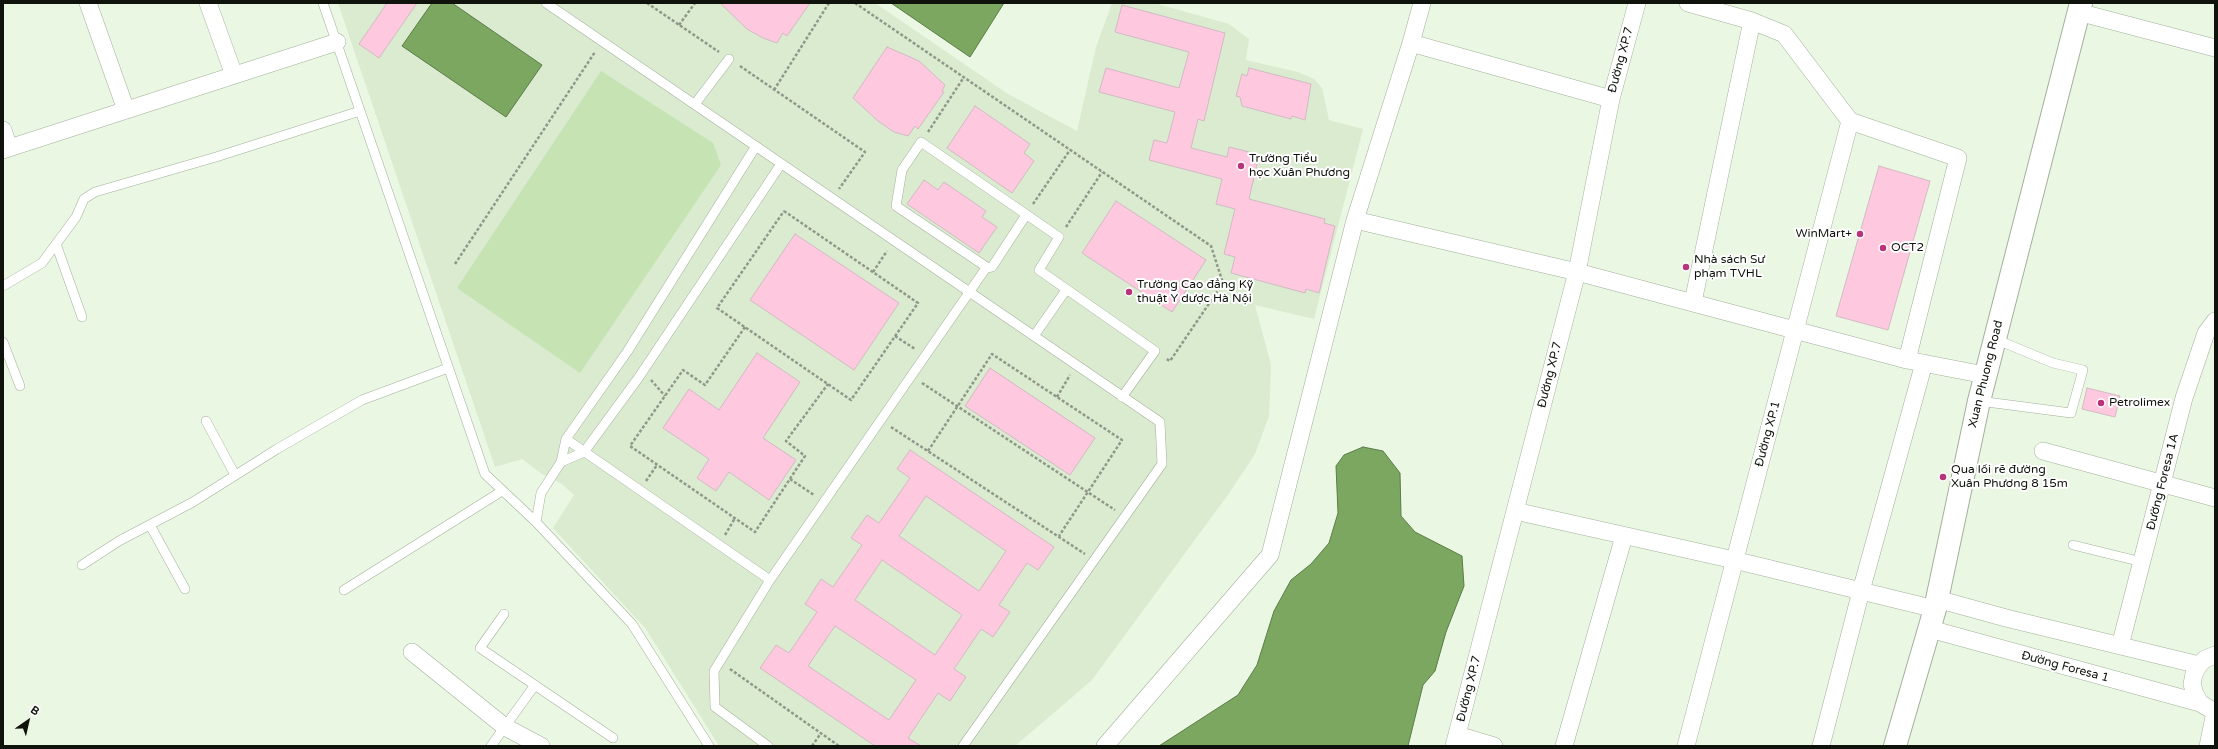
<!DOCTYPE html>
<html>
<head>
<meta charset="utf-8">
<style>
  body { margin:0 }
  #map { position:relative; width:2218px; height:749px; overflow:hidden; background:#eaf7e2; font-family:"Varela Round",sans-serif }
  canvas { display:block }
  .frame { position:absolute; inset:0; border:4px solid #0f130c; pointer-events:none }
  .north { position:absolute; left:8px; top:701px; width:40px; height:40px; -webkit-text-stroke:3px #fff; paint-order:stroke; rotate:34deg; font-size:11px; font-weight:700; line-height:16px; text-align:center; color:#0f130c }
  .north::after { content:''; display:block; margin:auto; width:14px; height:18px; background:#0f130c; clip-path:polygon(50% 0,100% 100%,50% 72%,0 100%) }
</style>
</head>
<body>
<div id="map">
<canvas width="2218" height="749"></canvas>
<div class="frame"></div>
<div class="north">B</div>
</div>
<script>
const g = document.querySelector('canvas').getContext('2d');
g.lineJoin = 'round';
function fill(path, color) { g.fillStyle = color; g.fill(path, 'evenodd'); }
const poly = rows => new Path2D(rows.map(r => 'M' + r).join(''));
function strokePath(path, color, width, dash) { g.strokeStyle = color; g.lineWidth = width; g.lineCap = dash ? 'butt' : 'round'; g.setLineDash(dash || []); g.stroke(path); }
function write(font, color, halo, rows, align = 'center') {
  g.font = font + ' "Varela Round",sans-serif'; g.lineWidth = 4; g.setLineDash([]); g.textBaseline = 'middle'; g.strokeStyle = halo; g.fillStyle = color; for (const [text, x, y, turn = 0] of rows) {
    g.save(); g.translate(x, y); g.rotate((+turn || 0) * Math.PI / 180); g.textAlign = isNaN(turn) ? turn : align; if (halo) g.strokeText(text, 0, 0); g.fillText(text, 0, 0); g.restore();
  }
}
fill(poly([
  [338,3,875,3,1008,94,1077,131,1096,47,1112,3,1154,3,1229,24,1249,39,1246,60,1298,72,1314,79,1322,88,1329,120,1363,129,1314,319,1255,305,1271,365,1269,416,1255,454,1227,496,1092,680,1015,746,719,746,646,629,553,528,574,495,562,484,542,474,522,459,495,467]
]), '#daebd0');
fill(poly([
  [601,71,713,143,721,165,580,373,457,288]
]), '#c5e3b3');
const water = poly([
  [432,3,452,3,542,65,506,117,402,46,432,3],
  [891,3,1004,3,970,57,891,3],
  [1363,447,1383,451,1400,473,1401,516,1415,532,1462,556,1464,586,1446,632,1435,671,1423,685,1408,746,1159,746,1238,695,1257,665,1274,611,1291,580,1311,564,1329,543,1338,513,1336,466,1344,455,1363,447]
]);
fill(water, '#7ca761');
strokePath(water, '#5b7b48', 1);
const building = poly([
  [387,3,417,3,379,58,359,44,387,3],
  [720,3,810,3,787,36,783,33,777,43,763,38,747,29,720,3],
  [1122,5,1225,33,1204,121,1198,119,1191,148,1227,157,1229,147,1257,154,1255,164,1257,164,1249,199,1325,219,1324,223,1335,226,1319,293,1306,289,1305,293,1231,273,1235,257,1224,254,1235,209,1216,204,1222,179,1149,160,1154,140,1167,143,1175,112,1099,92,1106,68,1179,88,1189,52,1115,32,1122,5],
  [887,47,919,61,945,85,942,91,944,92,918,129,915,126,908,136,894,132,878,121,853,98,887,47],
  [1249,68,1311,84,1305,120,1292,116,1291,119,1242,106,1240,97,1236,96,1242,74,1247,76,1249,68],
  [975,106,1030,144,1024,153,1034,161,1012,193,947,148,975,106],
  [1879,166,1930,181,1888,330,1836,316,1879,166],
  [924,180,938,190,944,182,986,211,982,217,997,227,979,253,907,204,924,180],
  [1116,201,1206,260,1172,312,1082,253,1116,201],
  [795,234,899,303,854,370,750,300,795,234],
  [757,353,800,382,763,438,796,460,769,500,729,472,716,491,697,478,709,459,663,428,689,389,719,410,757,353],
  [990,368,1095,438,1070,475,965,406,990,368],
  [2087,388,2120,396,2115,417,2082,409,2087,388],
  [910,450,1054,547,1038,570,1027,563,999,605,1010,612,993,637,981,629,954,669,966,677,950,701,938,693,908,738,921,746,875,746,760,668,776,645,789,653,817,612,805,604,821,579,833,587,862,545,851,538,867,515,879,523,910,478,897,469,910,450],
  [926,496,1006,551,979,591,899,536,926,496],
  [882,560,962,615,935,655,855,600,882,560],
  [835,626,916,680,889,720,808,666,835,626]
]);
fill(building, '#fec9df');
strokePath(building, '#d2bac3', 1);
const service = poly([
  [323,3,485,474,536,522,632,624,709,746],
  [546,3,1160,422,1162,464,963,746],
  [695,104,729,59],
  [1026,215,992,267,988,268,896,206,902,170,921,142,1059,237,1039,270,1155,351,1122,397],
  [56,244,82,317],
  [3,286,42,263,76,217,84,199,95,192,216,157,360,111],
  [1034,336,1066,290],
  [3,342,20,386],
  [1979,401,2071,413,2083,370,2053,363,1995,339],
  [206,421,235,475],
  [566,439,770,580],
  [561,462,584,452,639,377,781,164],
  [536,522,541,493,561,462,566,439,627,352,756,146],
  [150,525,185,589],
  [2073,545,2142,562],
  [82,565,119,541,193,502,277,449,362,400,448,368],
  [344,590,502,491],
  [504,614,480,648,613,738],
  [491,746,535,685],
  [768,746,715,707,714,671,770,580,986,268]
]);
const minor = poly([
  [88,3,126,110],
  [208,3,234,75],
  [1688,3,1752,21,1784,34,1850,121,1958,158,1907,360],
  [2078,12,2215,48],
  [1411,43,1611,99],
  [3,130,9,148],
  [3,150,337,42],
  [1355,220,1577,272,1907,360,1985,375],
  [1693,302,1752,21],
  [2043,451,2215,498],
  [1515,511,1734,560,1935,609],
  [1937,599,2006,618,2199,665],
  [1930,629,2200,703],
  [2120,646,2184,398,2206,333,2215,321],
  [412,652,505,727,541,746],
  [2215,655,2205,659,2199,665,2194,674,2192,684,2195,694,2200,703,2215,712],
  [1457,735,1494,746],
  [1105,746,1270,555,1355,220,1411,43,1422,3],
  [1454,746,1577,272,1611,99,1637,3],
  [1564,746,1624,536],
  [1686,746,1850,121],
  [1821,746,1861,591,1924,363],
  [2208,746,2215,712]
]);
const primary = poly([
  [1895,746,1935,609,1979,401,2081,3]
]);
strokePath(service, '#a3b09c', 10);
strokePath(minor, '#a3b09c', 18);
strokePath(primary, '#a3b09c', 24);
strokePath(poly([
  [647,3,719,52],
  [855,3,1211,246,1223,283,1170,361,1165,358],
  [679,25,695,3],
  [740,66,865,152,839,189],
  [774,90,829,3],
  [928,132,964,77],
  [1033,204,1070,150],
  [784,211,918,303,851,400,717,308,784,211],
  [1066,227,1102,172],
  [455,264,595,52],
  [873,272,887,251],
  [745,327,705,385,683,370,630,446,755,532,805,456,786,441,828,384],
  [895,336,915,349],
  [651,380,665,396],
  [922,383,1115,510],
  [1057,397,1070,375],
  [891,427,1085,554],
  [928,451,992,354,1122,440,1059,536],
  [790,479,814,495],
  [646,481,657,465],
  [725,535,735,518],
  [730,669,839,746],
  [812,746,821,733]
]), '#8f9889', 2.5, [3, 2]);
strokePath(service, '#fff', 9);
strokePath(minor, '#fff', 17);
strokePath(primary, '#fff', 22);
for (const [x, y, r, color] of [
  [1241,166,4,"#b8347a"],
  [1860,234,4,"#b8347a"],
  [1883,248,4,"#b8347a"],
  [1686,267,4,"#b8347a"],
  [1129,292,4,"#b8347a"],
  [2101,403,4,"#b8347a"],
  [1943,477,4,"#b8347a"]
]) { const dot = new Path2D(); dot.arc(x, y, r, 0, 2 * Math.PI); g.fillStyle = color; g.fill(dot); strokePath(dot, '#fff', 1.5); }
write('12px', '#0f130c', '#fff', [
  ["Đường XP.7",1621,60,-75],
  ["Xuan Phuong Road",1986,374,-76],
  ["Đường XP.7",1550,375,-76],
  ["Đường XP.1",1768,434,-75],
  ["Đường Foresa 1A",2163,482,-76],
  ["Đường Foresa 1",2065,667,15],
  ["Đường XP.7",1469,689,-76]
]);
write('12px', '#0f130c', '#fff', [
  ["Trường Tiểu",1249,159],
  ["học Xuân Phương",1249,173],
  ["WinMart+",1852,234,"right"],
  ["OCT2",1891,248],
  ["Nhà sách Sư",1694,260],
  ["phạm TVHL",1694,274],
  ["Trường Cao đẳng Kỹ",1137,285],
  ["thuật Y dược Hà Nội",1137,299],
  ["Petrolimex",2109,403],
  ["Qua lối rẽ đường",1951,470],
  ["Xuân Phương 8 15m",1951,484]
], 'left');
</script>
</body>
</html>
